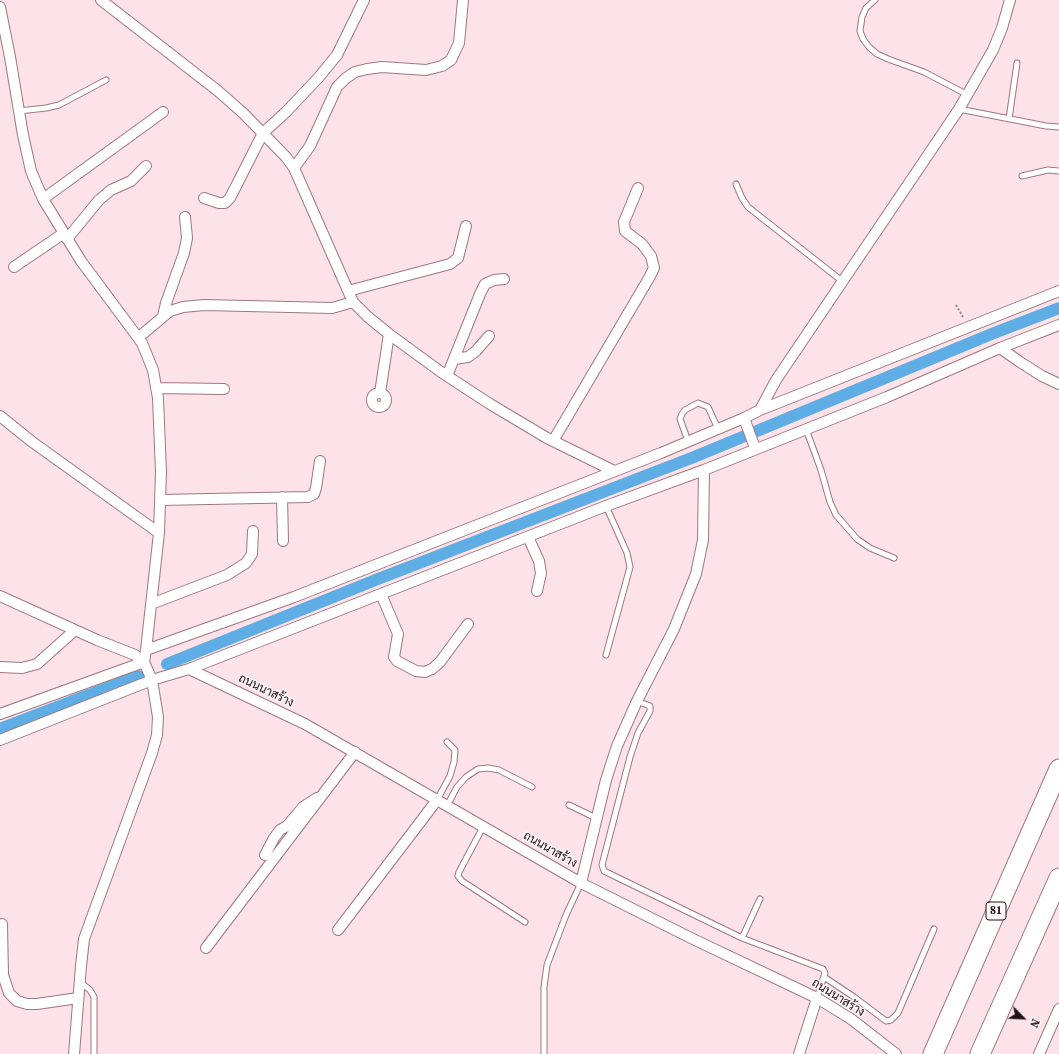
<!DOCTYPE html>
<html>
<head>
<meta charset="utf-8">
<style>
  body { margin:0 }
  #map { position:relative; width:1059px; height:1054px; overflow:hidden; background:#fee2e9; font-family:"Source Serif 4",serif }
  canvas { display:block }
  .north { position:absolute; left:1003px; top:998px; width:40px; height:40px; -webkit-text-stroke:3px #fef5f7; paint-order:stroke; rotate:114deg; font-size:11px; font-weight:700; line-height:16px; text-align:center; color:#201115 }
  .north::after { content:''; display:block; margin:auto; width:14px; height:18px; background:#201115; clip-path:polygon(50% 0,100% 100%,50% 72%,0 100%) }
</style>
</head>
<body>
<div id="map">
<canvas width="1059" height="1054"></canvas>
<div class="north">N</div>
</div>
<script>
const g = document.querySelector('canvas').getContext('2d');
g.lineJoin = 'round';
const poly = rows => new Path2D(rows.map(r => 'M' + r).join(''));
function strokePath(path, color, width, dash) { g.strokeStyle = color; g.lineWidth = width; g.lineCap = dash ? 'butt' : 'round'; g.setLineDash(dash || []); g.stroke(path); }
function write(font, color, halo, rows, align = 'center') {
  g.font = font + ' "Source Serif 4",Sarabun,serif'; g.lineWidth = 3; g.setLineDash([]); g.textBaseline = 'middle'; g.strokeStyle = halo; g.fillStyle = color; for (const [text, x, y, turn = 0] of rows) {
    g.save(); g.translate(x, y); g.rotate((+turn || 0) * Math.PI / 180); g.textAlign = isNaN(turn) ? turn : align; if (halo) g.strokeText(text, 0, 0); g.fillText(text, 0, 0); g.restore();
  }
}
strokePath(poly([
  [167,664,378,579,694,457,994,333,1059,308],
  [0,729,138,676]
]), '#5eade5', 12);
const service = poly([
  [875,0,866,8,862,17,860,31,863,39,869,47,877,54,888,59,924,72,968,95],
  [959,109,1046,126,1059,127],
  [19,111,46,108,59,105,106,80],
  [1009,119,1017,63],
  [1022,176,1048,170,1059,171],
  [736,184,742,198,748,207,842,281],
  [806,429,821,470,830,502,836,515,857,539,870,548,894,558],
  [688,441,680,419,682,414,685,410,698,403,708,407,718,429],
  [606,506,627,553,630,567,606,655],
  [637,701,650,706,650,711,638,733,630,757,602,865,604,871,742,938,823,969,825,973,817,998],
  [437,800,450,776,454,762,455,750,447,742],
  [569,805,596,818],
  [447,806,457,787,466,777,478,769,488,768,499,770,532,787],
  [483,827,459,872,458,876,462,881,525,922],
  [742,938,760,899],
  [824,977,854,997,886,1021,891,1020,898,1013,934,929],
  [80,982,90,990,94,997,94,1054],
  [544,1054,544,987,547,965,566,915,581,883]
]);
const minor = poly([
  [101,0,218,91,243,113,286,157,294,168,353,302,368,317,389,334,441,372,490,404,547,438,614,471],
  [0,7,10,57,23,135,31,171,43,199,81,261,142,343,153,370,158,398,161,472,159,533,146,650,144,662,0,714],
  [294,168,310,146,337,87,346,78,355,72,367,69,382,67,426,70,442,66,451,60,459,43,463,0],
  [204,198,219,203,225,203,230,198,263,133,286,112,319,77,337,55,364,0],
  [43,199,163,112],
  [67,239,99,200,111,190,131,181,146,166],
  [14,267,64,233],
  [348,291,450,264,458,258,466,226],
  [163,316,166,303,184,253,187,238,185,217],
  [139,337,170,311,183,307,204,305,332,308,353,302],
  [1000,348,1020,362,1042,376,1059,384],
  [454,359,468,357,476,351,489,336],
  [447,376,480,294,485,284,494,280,504,279],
  [156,388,224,389],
  '372 400a7 7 0 1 1 14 0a7 7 0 1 1-14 0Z',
  [380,393,389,334],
  [760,410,1059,291],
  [0,416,31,441,159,533],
  [744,418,755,448],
  [553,441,649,278,654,268,651,256,642,244,625,231,624,222,638,188],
  [282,497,283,541],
  [160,500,308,497,314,494,316,488,320,461],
  [528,537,539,561,541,573,537,591],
  [381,594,398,634,394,657,397,661,416,671,425,672,432,669,440,662,468,624],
  [0,596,97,640,135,655,144,662,152,680,158,717,157,735,152,753,84,939,81,966,74,1054],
  [151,604,227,575,246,563,252,554,253,531],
  [146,650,294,597,661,453,744,418,760,410,776,380,959,109,993,50,1002,28,1010,0],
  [0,667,22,668,37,664,75,630],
  [189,669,305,724,581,883,693,939,817,998,851,1019,896,1054],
  [0,740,152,680,189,669,606,506,704,470,887,397,1000,348,1059,325],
  [265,855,274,838,280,830,287,826,303,807,317,798],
  [581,883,606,780,617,746,637,701,674,629,696,574,703,540,704,470],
  [2,924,3,975,9,993,17,1001,27,1004,37,1004,78,998],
  [338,930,437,800],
  [206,948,355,752],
  [799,1054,817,998],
  [1039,1054,1059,1009]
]);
const motorway = poly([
  [933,1054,1059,769],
  [980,1054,1059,878]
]);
strokePath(service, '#9f7781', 7);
strokePath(minor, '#9f7781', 12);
strokePath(motorway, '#9f7781', 21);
strokePath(poly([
  [956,305,963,317]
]), '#9b858a', 2, [2, 2]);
strokePath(service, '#fff', 5);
strokePath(minor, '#fff', 10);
strokePath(motorway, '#fff', 19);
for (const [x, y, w] of [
  [996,911,20]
]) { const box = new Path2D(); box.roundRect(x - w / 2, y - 9, w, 18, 3); g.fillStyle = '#fef5f7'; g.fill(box); strokePath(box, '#201115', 1); }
write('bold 11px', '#201115', null, [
  ["81",996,911]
]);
write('12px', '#201115', '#fef5f7', [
  ["ถนนนาสร้าง",266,691,26],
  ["ถนนนาสร้าง",550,850,30],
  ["ถนนนาสร้าง",838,998,32]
]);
</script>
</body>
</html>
